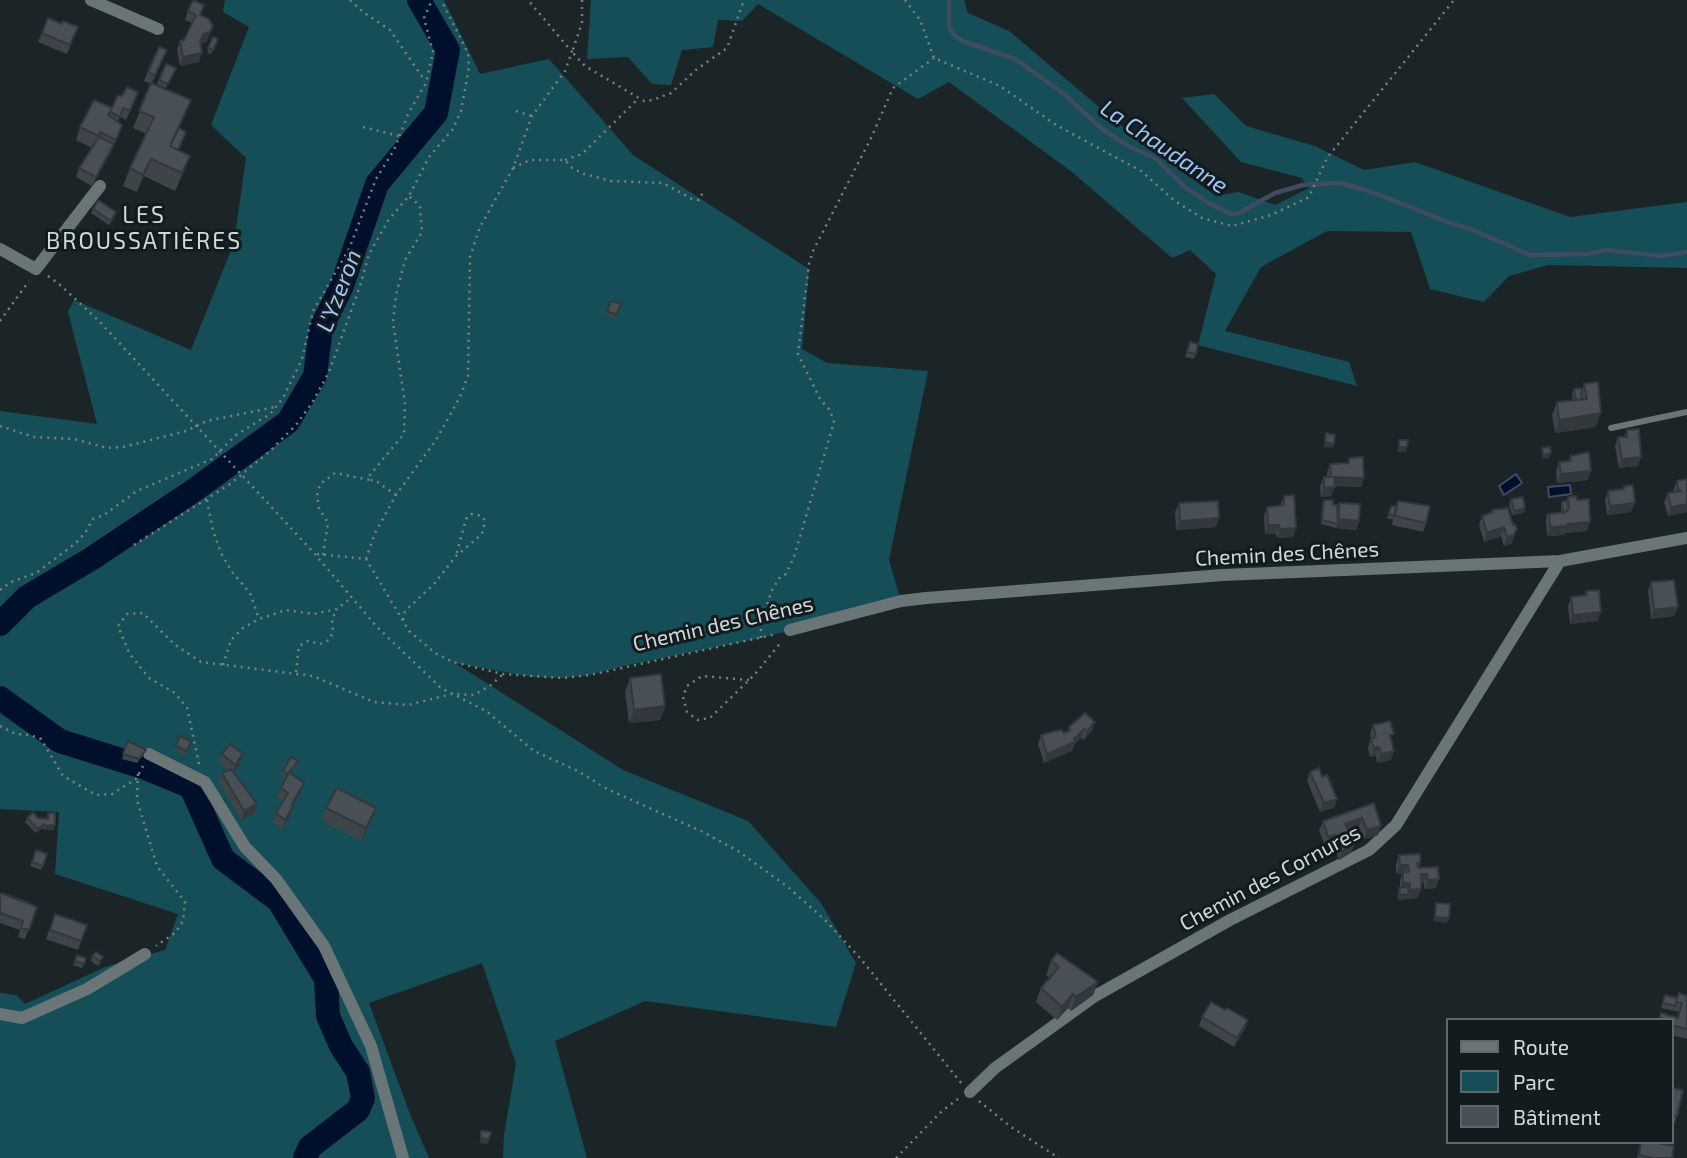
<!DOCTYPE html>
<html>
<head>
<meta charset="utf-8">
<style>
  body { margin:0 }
  #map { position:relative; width:1687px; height:1158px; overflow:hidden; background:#1b2527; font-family:"Exo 2",sans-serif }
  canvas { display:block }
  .legend { position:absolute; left:1446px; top:1018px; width:228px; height:126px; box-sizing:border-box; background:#121b1d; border:2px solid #5f6769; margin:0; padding:9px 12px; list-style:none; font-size:21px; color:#d3d9da }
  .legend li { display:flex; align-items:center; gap:14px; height:35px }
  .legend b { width:35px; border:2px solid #5f6769 }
</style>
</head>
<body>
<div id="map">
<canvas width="1687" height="1158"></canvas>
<ul class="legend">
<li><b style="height:9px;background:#6a7577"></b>Route</li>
<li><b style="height:19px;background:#164e58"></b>Parc</li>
<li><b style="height:19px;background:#485055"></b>Bâtiment</li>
</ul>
</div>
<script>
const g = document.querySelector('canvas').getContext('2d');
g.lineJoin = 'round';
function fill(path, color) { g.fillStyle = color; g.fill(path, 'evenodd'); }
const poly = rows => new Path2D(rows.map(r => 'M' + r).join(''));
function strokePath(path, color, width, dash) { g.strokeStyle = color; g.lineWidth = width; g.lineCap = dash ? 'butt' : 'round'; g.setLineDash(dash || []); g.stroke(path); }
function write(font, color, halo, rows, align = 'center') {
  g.font = font + ' "Exo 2",sans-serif'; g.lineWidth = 6; g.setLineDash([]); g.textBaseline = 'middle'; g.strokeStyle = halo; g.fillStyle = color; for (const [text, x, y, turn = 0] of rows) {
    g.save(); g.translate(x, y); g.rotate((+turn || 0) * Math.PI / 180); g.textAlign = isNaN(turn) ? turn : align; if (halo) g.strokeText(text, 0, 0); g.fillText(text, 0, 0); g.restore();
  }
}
fill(poly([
  [225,0,444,0,480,74,549,59,633,155,809,269,802,349,827,363,928,371,889,560,901,601,761,638,624,666,589,675,562,678,532,677,455,663,623,770,748,821,821,903,856,963,836,1027,645,1001,555,1041,587,1158,503,1158,504,1135,516,1064,482,963,369,1003,410,1114,429,1158,0,1158,0,993,16,995,25,1004,105,967,165,950,178,914,55,874,59,812,0,809,0,411,97,424,68,312,74,300,191,350,234,243,246,158,211,125,249,27,223,12],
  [591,0,964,0,968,13,1009,31,1130,133,1216,196,1239,192,1275,205,1309,188,1302,178,1241,162,1182,98,1214,94,1246,126,1315,146,1364,170,1415,162,1570,217,1687,202,1687,268,1548,265,1509,276,1484,302,1430,289,1411,232,1327,231,1261,267,1225,331,1349,362,1357,386,1198,345,1216,274,1190,250,1172,258,1072,172,949,82,918,99,758,4,742,21,718,20,713,47,682,50,671,85,652,84,628,57,587,59]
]), '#164e58');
const water = poly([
  [1516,474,1522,483,1504,495,1499,486,1516,474],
  [1570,485,1571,494,1549,497,1548,487,1570,485]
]);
fill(water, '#00102c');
strokePath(water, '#3f4c60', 2);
strokePath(poly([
  [949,0,949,27,955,36,962,41,1015,59,1064,94,1102,129,1128,146,1155,158,1185,187,1209,203,1231,214,1237,214,1275,193,1303,185,1340,183,1372,192,1453,224,1468,228,1530,255,1588,254,1606,250,1661,256,1687,252]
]), '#3f4c60', 4.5);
strokePath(poly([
  [0,624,27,597,91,559,193,491,288,422,315,376,321,328,341,288,377,184,436,113,448,50,419,0],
  [0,698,60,741,143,767,191,787,223,859,279,901,326,979,328,1016,341,1046,358,1072,363,1098,358,1110,310,1147,305,1158]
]), '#00102c', 24);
strokePath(poly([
  [350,0,363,12,390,30,425,81],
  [582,0,582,23,572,52,585,66,644,101,653,100,671,93,697,69,727,48,744,0],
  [905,0,920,20,934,58,1000,86,1056,125,1141,171,1175,201,1202,218,1232,226,1271,215,1309,197,1327,158,1454,0],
  [516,111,532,116],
  [363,127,399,136],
  [565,160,582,154,638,99],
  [513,168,530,160,565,160,572,168,584,174,611,181,663,183,692,199,699,200,703,192],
  [48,276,59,284,99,321,314,553,376,626,441,688,486,711,534,751,578,771,607,789,701,831,738,851,788,887,826,921,860,958,962,1084],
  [0,321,29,281],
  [0,426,34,437,74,439,107,448,123,447,186,431,207,421,275,407],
  [396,495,376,481,370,480,369,476,404,434,405,404,393,322,396,295,405,260,422,232,420,206,409,196],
  [207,500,213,531,221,553,232,572,250,593,259,619],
  [134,545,230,484,270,451,296,425,312,403,329,372,360,286,369,254,389,219,409,196,429,157,453,129,461,111,469,67,468,53,441,0],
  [317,554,366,559,409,631,435,653,453,662,503,674,562,678,590,675,777,634],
  [323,555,328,523,319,508,317,496,320,484,335,473,370,480],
  [366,559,375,533,396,495,436,440,460,397,468,376,470,257,480,227,513,168,532,116,565,71,572,52,528,0],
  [0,590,11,582,36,573,76,543,85,533,93,519,104,515,137,491,212,459,236,435,270,414,283,398,302,359,313,311,349,249,376,179,394,150,409,112,426,83,433,52,424,18,432,0],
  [403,620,405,611,434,584,456,556,482,534,485,521,482,516,471,514,466,519,456,556],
  [761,638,761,622,772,590,780,577,786,574,794,557,834,422,830,410,820,399,798,354,809,264,813,251,872,136,893,88,934,58],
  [223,665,231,640,243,628,259,619,286,610,314,614,337,609,352,597],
  [296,672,299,646,308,641,320,644,329,640,333,632,332,619,337,609],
  [749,680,702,676,687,686,683,697,687,712,698,720,710,718,749,680,756,673,782,641],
  [0,726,16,734,30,735,41,739,63,776,96,795,112,794,136,779,143,766],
  [199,764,187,708,175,693,149,678,129,653,118,626,127,614,143,613,174,644,201,662,313,676,374,702,408,705,452,694,474,695,491,685,503,674],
  [138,774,137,800,157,866,185,902,183,921,175,933,156,946],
  [979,1101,1011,1127,1059,1158],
  [896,1158,942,1111,958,1099]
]), '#7a8183', 2.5, [2, 5]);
strokePath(poly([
  [1611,428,1687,412]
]), '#6a7577', 6);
strokePath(poly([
  [91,0,158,29],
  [0,249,36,269,100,186],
  [790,630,901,601,926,598,1223,575,1560,561,1687,538],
  [149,754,205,782,245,847,276,879,324,946,371,1046,403,1158],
  [0,1014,22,1018,87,989,145,954],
  [970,1092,995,1068,1095,996,1230,920,1369,850,1396,825,1560,561]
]), '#6a7577', 12);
fill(poly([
  [188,11,200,15,207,41,200,44,199,62,180,66,177,50,180,41,184,40,192,23,185,20],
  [48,18,62,24,78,27,67,54,38,42],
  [213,37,218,39,211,54,207,52],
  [167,50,152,83,184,117,179,128,178,150,183,174,175,191,144,176,137,192,123,186,130,168,146,134,133,128,151,84,144,81,148,72],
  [166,64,176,68,166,88,157,84],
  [138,92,126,120,120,117,118,122,117,139,92,186,76,177,79,168,92,148,76,140,80,127,112,108,122,96],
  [93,209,115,216,109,225,91,213],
  [611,301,621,304,615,319,605,315],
  [1190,342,1196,354,1194,359,1185,357],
  [1584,384,1596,427,1555,433,1552,415,1557,402,1573,400,1572,394,1574,389,1583,388],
  [1627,430,1638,466,1619,468,1615,446,1618,437,1624,437],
  [1570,456,1588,480,1557,483,1556,471,1559,462,1569,461],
  [1349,458,1361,487,1335,486,1331,496,1321,497,1320,486,1324,477,1327,477,1327,473,1330,464,1347,463],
  [1687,479,1687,512,1668,516,1664,502,1668,493,1674,492,1673,490,1677,481],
  [1624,486,1631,512,1607,515,1605,500,1608,491,1623,489],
  [1284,496,1293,537,1277,538,1276,534,1265,534,1264,516,1267,507,1280,506],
  [1568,497,1577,500,1587,531,1565,533,1564,535,1547,536,1546,519,1547,514,1561,513,1561,506,1562,502,1567,501],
  [1511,499,1525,508,1524,513,1512,515,1509,504],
  [1324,500,1337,507,1339,503,1359,521,1356,530,1336,528,1321,524,1322,504],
  [1398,500,1426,523,1423,532,1392,525,1393,519,1387,519,1389,510,1391,506,1396,506],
  [1179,503,1216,527,1176,530,1175,512],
  [1492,510,1514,538,1511,544,1504,546,1501,536,1484,542,1479,525,1482,516,1491,513],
  [1651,582,1678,607,1674,616,1651,619,1648,591],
  [1586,591,1598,621,1570,624,1568,606,1571,597,1585,595],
  [630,678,665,706,660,720,629,723,625,692],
  [1095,722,1092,731,1084,740,1081,738,1074,745,1072,751,1044,763,1038,744,1041,735,1063,733,1068,732,1069,727],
  [1373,725,1392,740,1391,760,1377,763,1376,756,1370,757,1368,748,1371,739,1370,734],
  [180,736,191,741,185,756,174,750],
  [128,741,144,754,137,763,122,759],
  [222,754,243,754,240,763,233,772,257,804,254,813,241,820,219,782,222,773,228,770,218,763],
  [296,765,291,773,304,783,301,792,293,805,294,805,291,814,282,829,272,822,276,813,283,801,277,797,286,779,281,776,283,771],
  [1310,772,1322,777,1337,799,1334,808,1320,812,1307,781],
  [1374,803,1381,826,1378,835,1364,839,1359,827,1348,830,1352,852,1339,860,1333,844,1325,846,1319,830,1323,821],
  [326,808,376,808,371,822,361,841,322,821],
  [48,813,54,830,44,830,43,828,36,833,25,822,27,818,47,819],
  [36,850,47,854,41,870,30,866],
  [1399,855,1420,863,1419,868,1438,867,1436,888,1424,889,1424,883,1421,883,1418,898,1398,900,1398,892,1400,887,1400,881,1402,874,1396,874,1396,864],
  [0,893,37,907,25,939,18,937,20,930,0,923],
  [55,914,87,925,78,950,46,939],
  [77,955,86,958,82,968,73,965],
  [92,956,101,962,98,966,91,961],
  [1051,961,1098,982,1093,995,1071,1011,1068,1008,1057,1020,1036,1002,1041,988,1050,978,1046,975],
  [1665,995,1687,1004,1687,1039,1671,1035,1671,1020,1658,1020,1661,1013,1677,1017,1679,1012,1661,1008],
  [1226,1009,1248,1020,1245,1029,1234,1047,1199,1026,1202,1017],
  [1671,1088,1677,1116,1674,1125,1671,1124],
  [1641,1142,1672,1158,1637,1158]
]), '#3e4549');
fill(poly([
  [213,26,207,41,200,43,196,51,203,34],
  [202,53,199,62,180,66,183,57],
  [191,100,184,117,171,147,170,146],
  [122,125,111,153,92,186,96,177,114,144],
  [190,156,183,174,175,191,182,173],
  [151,159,144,176,137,192,143,175],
  [1601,413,1596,427,1555,433,1559,420],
  [1325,442,1334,444,1333,448,1323,447],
  [1399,447,1407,447,1406,452,1397,452],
  [1551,453,1549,458,1541,459,1543,455],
  [1641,457,1638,466,1619,468,1622,459],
  [1591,471,1588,480,1557,483,1561,474],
  [1334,477,1364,478,1361,487,1331,486],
  [1335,487,1331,496,1321,497,1324,488],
  [1635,503,1631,512,1607,515,1610,506],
  [1687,504,1687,512,1668,516,1671,507],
  [1525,508,1524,513,1512,515,1514,511],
  [1219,518,1216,527,1176,530,1180,521],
  [1339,519,1359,521,1356,530,1336,528],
  [1590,522,1587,531,1565,533,1564,535,1547,536,1550,527,1567,524],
  [1268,525,1279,525,1276,534,1265,534],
  [1504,527,1501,536,1484,542,1487,533],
  [1296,528,1293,537,1277,538,1280,529],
  [1517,529,1511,544,1504,546,1507,537],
  [1678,607,1674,616,1651,619,1654,610],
  [1601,612,1598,621,1570,624,1573,615],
  [665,706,660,720,629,723,634,710],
  [1095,722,1092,731,1084,740,1087,731],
  [1084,729,1081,738,1074,745,1072,751,1044,763,1047,754,1074,739],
  [1379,747,1376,756,1370,757,1374,748],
  [1394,751,1391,760,1377,763,1381,754],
  [243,754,240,763,232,774,235,765],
  [304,783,301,792,288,813,292,804],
  [1337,799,1334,808,1320,812,1324,803],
  [257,804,254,813,241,820,244,811],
  [294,805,291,814,282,829,285,820],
  [376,808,371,822,361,841,366,828],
  [1362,818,1359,827,1342,833,1345,824],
  [44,824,43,828,36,833,38,829],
  [55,825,54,830,44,830,46,826],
  [1381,826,1378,835,1364,839,1367,830],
  [1336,835,1333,844,1325,846,1328,837],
  [1355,843,1352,852,1339,860,1342,851],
  [1400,865,1408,865,1405,874,1396,874],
  [1421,874,1427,874,1424,883,1417,883],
  [1439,879,1436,888,1424,889,1428,880],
  [1403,883,1410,883,1407,892,1400,892],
  [1421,889,1418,898,1398,900,1400,895,1409,894,1410,890],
  [1435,917,1449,918,1447,923,1433,921],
  [1098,982,1093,995,1071,1011,1076,997],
  [1073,994,1068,1008,1057,1020,1062,1007],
  [1248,1020,1245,1029,1234,1047,1237,1038],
  [481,1138,489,1139,488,1144,479,1143]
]), '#32383c');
const building = poly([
  [193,0,204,5,200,15,209,19,213,26,210,32,203,34,200,42,202,53,183,57,180,41,184,40,196,15,188,11,193,0],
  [48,18,62,24,63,21,78,27,70,45,42,33,48,18],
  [213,37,218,39,213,50,208,48,213,37],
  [159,47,167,50,155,75,148,72,159,47],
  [166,64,176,68,168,84,159,80,166,64],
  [151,83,191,100,170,146,190,156,182,173,151,159,143,175,130,168,154,117,139,111,151,83],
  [127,87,138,92,130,111,123,108,120,117,110,112,118,95,122,96,127,87],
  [94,100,112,108,108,115,122,125,116,140,100,132,99,136,80,127,94,100],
  [179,128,186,132,178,150,170,146,179,128],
  [99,137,114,144,96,177,79,168,99,137],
  [98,200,116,212,111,221,93,209,98,200],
  [611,301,621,304,616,315,607,311,611,301],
  [1190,342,1198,344,1196,354,1187,352,1190,342],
  [1598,382,1601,413,1559,420,1557,402,1587,399,1584,384,1598,382],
  [1583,388,1581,393,1582,399,1576,400,1574,389,1583,388],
  [1639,429,1641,457,1622,459,1618,437,1627,437,1627,430,1639,429],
  [1326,433,1335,435,1334,444,1325,442,1326,433],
  [1399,440,1408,440,1407,447,1399,447,1399,440],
  [1550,447,1551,453,1543,455,1542,448,1550,447],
  [1589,452,1591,471,1561,474,1559,462,1571,461,1570,456,1589,452],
  [1363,457,1364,478,1334,477,1335,487,1324,488,1324,477,1331,477,1330,464,1349,463,1349,458,1363,457],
  [1687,479,1687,504,1671,507,1668,493,1681,491,1678,489,1677,481,1687,479],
  [1633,485,1635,503,1610,506,1608,491,1624,489,1624,486,1633,485],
  [1294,495,1296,528,1280,529,1279,525,1268,525,1267,507,1284,505,1284,496,1294,495],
  [1577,496,1577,500,1589,499,1590,522,1567,524,1567,526,1550,527,1549,514,1565,512,1569,508,1568,497,1577,496],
  [1523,497,1525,508,1514,511,1511,499,1523,497],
  [1324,500,1333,500,1333,505,1337,505,1338,524,1322,520,1324,500],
  [1218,501,1219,518,1180,521,1179,503,1218,501],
  [1398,501,1430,506,1426,523,1395,516,1398,501],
  [1567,501,1568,510,1565,512,1563,513,1562,502,1567,501],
  [1339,503,1360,504,1359,521,1339,519,1339,503],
  [1391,506,1396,506,1394,516,1389,514,1391,506],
  [1508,508,1513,525,1515,524,1517,529,1514,535,1507,537,1504,527,1487,533,1482,516,1493,512,1492,510,1508,508],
  [1674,580,1678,607,1654,610,1651,582,1674,580],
  [1599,590,1601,612,1573,615,1571,597,1587,595,1586,591,1599,590],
  [661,674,665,706,634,710,630,678,661,674],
  [1085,713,1095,722,1087,731,1084,729,1074,739,1075,742,1047,754,1041,735,1056,731,1062,730,1063,733,1070,731,1069,727,1085,713],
  [1390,721,1394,734,1390,735,1394,751,1381,754,1379,747,1374,748,1371,739,1376,737,1373,725,1390,721],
  [180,736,191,741,187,751,176,746,180,736],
  [128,741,146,750,139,759,123,754,128,741],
  [230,744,243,754,235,765,222,754,230,744],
  [291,757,298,761,288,774,283,771,291,757],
  [1319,768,1322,777,1327,775,1337,799,1324,803,1310,772,1319,768],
  [231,769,257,804,244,811,222,773,231,769],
  [289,772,304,783,292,804,294,805,285,820,276,813,288,793,281,788,289,772],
  [337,788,376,808,366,828,326,808,337,788],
  [1374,803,1381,826,1367,830,1362,818,1345,824,1355,843,1342,851,1336,835,1328,837,1323,821,1374,803],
  [33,812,38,818,48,819,48,813,55,813,55,825,46,826,44,824,38,829,27,818,33,812],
  [36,850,47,854,43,866,32,862,36,850],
  [1420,854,1420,863,1417,863,1418,868,1438,867,1439,879,1428,880,1427,874,1421,874,1421,889,1410,890,1410,883,1403,883,1403,872,1409,872,1408,865,1400,865,1399,855,1420,854],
  [1408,887,1409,894,1400,895,1399,888,1408,887],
  [0,893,37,907,29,930,21,928,23,921,0,913,0,893],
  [4,894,29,903,29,904,4,894],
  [1436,903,1450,904,1449,918,1435,917,1436,903],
  [55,914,87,925,81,941,50,930,55,914],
  [96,952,103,957,100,961,92,956,96,952],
  [1057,953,1098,982,1076,997,1073,994,1062,1007,1041,988,1059,967,1051,961,1057,953],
  [77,955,86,958,84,964,75,961,77,955],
  [1679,993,1687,996,1687,1029,1671,1025,1671,1020,1659,1020,1661,1013,1678,1018,1682,1003,1676,1002,1679,993],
  [1665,995,1677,998,1675,1006,1663,1003,1665,995],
  [1211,1002,1225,1010,1227,1008,1248,1020,1237,1038,1202,1017,1211,1002],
  [1671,1088,1683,1090,1677,1116,1671,1115,1671,1088],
  [481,1131,491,1132,489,1139,481,1138,481,1131],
  [1641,1142,1652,1142,1674,1146,1672,1158,1655,1158,1639,1155,1641,1142]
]);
fill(building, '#485055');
strokePath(building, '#32383c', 2);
write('21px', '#d3d9da', '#121b1d', [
  ["Chemin des Chênes",1287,554,-3],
  ["Chemin des Chênes",723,624,-13],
  ["Chemin des Cornures",1270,878,-28]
]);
write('italic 23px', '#a1c5f7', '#121b1d', [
  ["La Chaudanne",1164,147,34],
  ["L'Yzeron",339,291,-69]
]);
g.letterSpacing = '2px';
write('23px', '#d3d9da', '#121b1d', [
  ["LES",144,215],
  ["BROUSSATIÈRES",144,241]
]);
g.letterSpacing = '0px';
</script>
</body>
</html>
